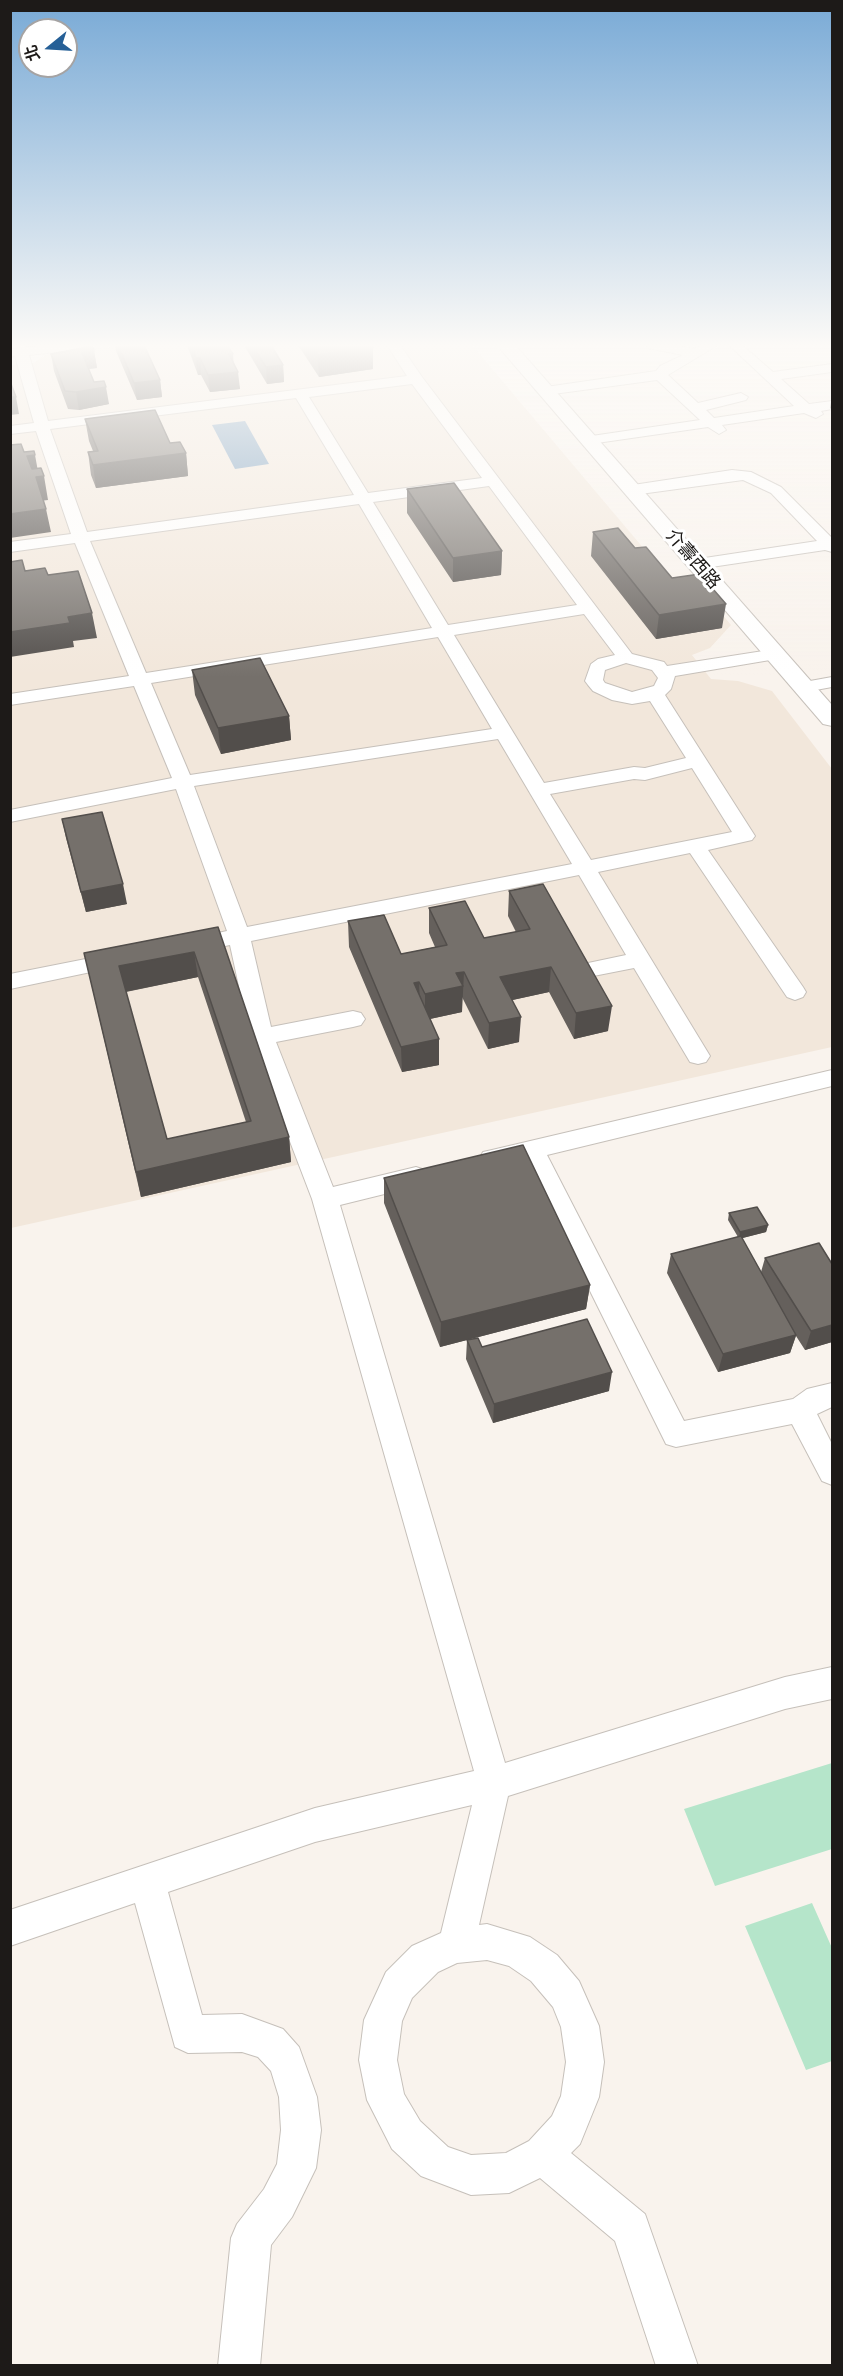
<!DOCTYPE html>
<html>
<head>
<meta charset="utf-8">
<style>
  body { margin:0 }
  #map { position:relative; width:843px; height:2376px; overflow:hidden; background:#f9f3ed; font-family:"Alegreya Sans","Noto Sans TC",sans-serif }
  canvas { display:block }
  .frame { position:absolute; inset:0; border:12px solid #1d1a18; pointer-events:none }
  .north { position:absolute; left:18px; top:18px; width:60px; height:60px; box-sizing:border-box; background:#fff; border:2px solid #a5a3a3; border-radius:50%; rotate:252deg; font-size:16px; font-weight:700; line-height:24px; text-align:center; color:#1d1a18 }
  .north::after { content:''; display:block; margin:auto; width:21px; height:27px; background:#266097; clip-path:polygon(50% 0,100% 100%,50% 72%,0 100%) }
</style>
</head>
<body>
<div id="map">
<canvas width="843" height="2376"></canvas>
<div class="frame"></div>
<div class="north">北</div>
</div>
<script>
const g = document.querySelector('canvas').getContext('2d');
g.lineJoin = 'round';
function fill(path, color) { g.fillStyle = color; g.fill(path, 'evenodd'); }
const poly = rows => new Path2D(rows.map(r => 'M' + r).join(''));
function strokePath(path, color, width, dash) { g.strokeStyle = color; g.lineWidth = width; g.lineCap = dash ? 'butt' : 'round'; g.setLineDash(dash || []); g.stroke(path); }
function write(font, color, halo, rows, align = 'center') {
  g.font = font + ' "Alegreya Sans","Noto Sans TC",sans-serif'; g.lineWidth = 6; g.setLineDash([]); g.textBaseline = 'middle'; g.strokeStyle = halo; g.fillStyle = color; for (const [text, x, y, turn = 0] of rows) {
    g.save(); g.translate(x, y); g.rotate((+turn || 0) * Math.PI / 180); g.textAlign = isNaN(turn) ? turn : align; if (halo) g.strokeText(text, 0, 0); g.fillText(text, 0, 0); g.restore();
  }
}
fill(poly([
  [135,345,472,345,683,595,704,592,731,625,710,648,692,655,711,679,738,681,772,691,832,769,832,1047,11,1228,10,365,33,363,46,355]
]), '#f2e7db');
fill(poly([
  [832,1763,832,1849,715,1886,684,1809],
  [812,1903,832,1948,832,2061,806,2070,745,1926]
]), '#b5e5ca');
fill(poly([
  [245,421,269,464,235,469,212,425]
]), '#749abc');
const minor = poly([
  [50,345,89,345,82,349,29,355,48,421,407,376,387,345,400,345,422,377,632,654,664,662,667,666,776,649,785,654,776,659,675,676,671,689,665,695,755,836,752,840,708,850,803,987,806,992,803,997,795,1000,787,997,690,853,598,872,710,1056,706,1062,698,1064,690,1062,634,968,563,982,555,980,552,975,555,970,626,955,579,875,251,941,271,1027,353,1011,361,1013,365,1019,361,1025,353,1027,276,1042,333,1187,416,1167,425,1170,429,1177,425,1184,340,1205,505,1763,785,1677,832,1667,832,1699,785,1709,508,1796,479,1925,487,1924,530,1937,557,1955,579,1981,599,2026,604,2062,599,2097,580,2144,571,2153,645,2214,698,2366,656,2366,615,2241,540,2178,509,2193,471,2195,421,2176,392,2149,367,2100,359,2060,364,2020,386,1972,412,1946,441,1933,472,1805,315,1842,168,1892,202,2015,242,2014,283,2029,299,2047,317,2097,321,2130,316,2168,292,2217,271,2245,260,2366,218,2366,231,2238,237,2224,264,2189,277,2164,281,2130,279,2097,271,2071,258,2057,242,2052,188,2053,175,2047,135,1903,10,1946,10,1910,315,1808,474,1771,312,1199,250,1037,230,945,189,953,181,951,178,946,181,941,227,931,176,789,10,822,10,810,172,778,134,686,10,705,10,694,129,676,75,543,10,552,10,542,71,534,36,431,10,434,10,426,34,423,15,356,10,357,10,349,50,345],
  [412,384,482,478,368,493,309,397,412,384],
  [296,398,354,495,87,532,50,429,296,398],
  [489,486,577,605,448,625,373,502,489,486],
  [359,504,432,628,146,673,90,541,359,504],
  [584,614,615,655,598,659,591,664,585,681,588,685,593,691,612,700,632,704,650,701,686,758,645,768,634,767,544,783,454,635,584,614],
  [438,637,492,729,190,775,151,683,438,637],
  [626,663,652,670,658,678,654,686,632,692,605,683,603,680,605,670,626,663],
  [498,739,572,864,247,927,194,786,498,739],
  [692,768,732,832,591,860,550,794,634,779,645,780,692,768],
  [487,1960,509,1966,531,1981,553,2007,561,2027,566,2062,561,2096,552,2116,529,2141,506,2153,471,2155,448,2147,420,2121,404,2094,397,2060,402,2021,412,1998,438,1972,457,1963,487,1960],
  [647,345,672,345,694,349,703,345,718,345,668,375,698,403,741,393,748,397,746,400,706,410,714,418,794,406,729,345,742,345,773,372,832,364,832,372,781,379,809,404,832,401,832,409,821,411,823,414,816,418,804,413,722,425,726,430,719,434,708,427,590,444,583,440,585,437,700,420,657,380,546,395,539,391,546,387,656,371,660,366,683,355,648,348,647,345],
  [732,470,751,472,781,487,832,538,832,552,825,550,698,569,692,568,690,564,698,559,817,541,771,493,743,480,633,495,625,490,633,485,732,470],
  [832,677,832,687,805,692,796,687,799,683,832,677],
  [121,952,129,954,132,959,129,964,10,989,10,974,121,952],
  [832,1070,832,1086,547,1155,684,1421,793,1399,807,1389,832,1383,832,1407,817,1414,832,1444,832,1485,822,1481,792,1424,676,1447,666,1444,525,1160,492,1168,483,1166,479,1159,483,1152,492,1150,832,1070]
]);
const major = poly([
  [497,345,515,345,832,705,832,726,823,724,497,345]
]);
strokePath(minor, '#c6c0ba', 2);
strokePath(major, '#c6c0ba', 2);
fill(minor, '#fff');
fill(major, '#fff');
fill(poly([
  [115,345,144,345,160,380,162,397,137,400,116,351],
  [187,345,227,345,234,364,240,389,210,392,201,375,198,375],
  [244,345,271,345,283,365,284,382,267,384],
  [298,345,371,345,373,369,319,377],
  [94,351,97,368,89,369,94,382,109,404,79,410,68,409,54,371,51,354],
  [832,396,832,410,830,408],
  [85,419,170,443,186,453,188,476,96,488,91,475,88,452,93,451,89,441],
  [407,489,502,551,501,575,453,582,407,513],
  [593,532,635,548,722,628,656,639,591,556],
  [192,670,289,716,291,740,221,754,195,695],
  [62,819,127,904,86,912,66,838],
  [509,891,608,1031,574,1039,549,992,512,1000,519,1042,488,1049,462,997,462,1012,430,1019,439,1065,402,1072,349,947,348,921,401,954,435,947,429,933,429,908,484,938,516,932,508,916],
  [218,927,289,1137,291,1162,141,1197,84,953],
  [198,977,246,1122,167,1139,126,992],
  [384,1178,590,1285,586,1309,440,1347,384,1203],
  [729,1213,768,1225,766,1232,742,1238,761,1272,765,1258,832,1342,805,1350,796,1336,790,1353,718,1372,667,1273,671,1254,738,1237,728,1220],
  [467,1340,482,1347,609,1391,493,1423,466,1359]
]), '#65605c');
fill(poly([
  [373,348,373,369,319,377,318,355],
  [94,351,97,368,84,369,82,353],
  [229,354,233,354,234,371],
  [196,358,200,358,201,375,198,375],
  [283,365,284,382,267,384,266,367],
  [238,372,240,389,210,392,208,375],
  [160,380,162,397,137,400,134,383],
  [106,387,109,404,79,410,76,392],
  [10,397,16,397,19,414,10,415],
  [186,453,188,476,96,488,93,465],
  [35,455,39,477,44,476,48,500,40,501,31,478,27,456],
  [46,509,51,532,10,538,10,514],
  [502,551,501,575,453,582,453,558],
  [726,604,722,628,656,639,659,615],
  [92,613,97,638,73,641,74,647,10,657,10,632,68,617],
  [289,716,291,740,221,754,218,728],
  [123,884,127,904,86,912,81,892],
  [194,952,198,977,124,992,119,966],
  [551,967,549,992,499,1003,500,977],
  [464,972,462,1012,425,1020,425,994,456,973],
  [419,982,420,1007,414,983],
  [612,1006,608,1031,574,1039,576,1013],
  [521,1017,519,1042,488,1049,489,1023],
  [439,1039,439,1065,402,1072,401,1047],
  [289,1137,291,1162,141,1197,136,1172],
  [768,1225,766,1232,739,1239,740,1232],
  [590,1285,586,1309,440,1347,441,1322],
  [832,1325,832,1342,805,1350,811,1331],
  [796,1335,790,1353,718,1372,723,1354],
  [612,1372,609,1391,493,1423,494,1404]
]), '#524e4b');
const building = poly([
  [118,345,144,345,160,380,134,383,118,345],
  [191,345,227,345,233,354,229,354,238,372,208,375,200,358,196,358,191,345],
  [252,345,271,345,283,365,266,367,252,345],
  [311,345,371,345,373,348,318,355,311,345],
  [92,346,94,351,82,353,94,382,104,381,106,387,76,392,65,391,51,354,92,346],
  [10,381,16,397,10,397,10,381],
  [155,410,170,443,180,442,186,453,93,465,88,452,98,451,85,419,155,410],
  [21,444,24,452,34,451,35,455,27,456,32,469,41,468,44,476,36,477,46,509,10,514,10,445,21,444],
  [454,483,502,551,453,558,407,489,454,483],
  [618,528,635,548,646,547,672,578,700,574,726,604,659,615,593,532,618,528],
  [22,560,25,571,45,568,48,575,78,571,92,613,68,617,70,623,10,632,10,562,22,560],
  [260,658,289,716,218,728,192,670,260,658],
  [102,812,123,884,81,892,62,819,102,812],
  [543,884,612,1006,576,1013,551,967,500,977,521,1017,489,1023,464,972,456,973,463,986,425,994,419,982,414,983,439,1039,401,1047,348,921,384,915,401,954,447,945,429,908,465,901,484,938,530,929,509,891,543,884],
  [218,927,289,1137,136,1172,84,953,218,927],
  [194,952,251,1121,167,1139,119,966,194,952],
  [523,1145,590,1285,441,1322,384,1178,523,1145],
  [757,1207,768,1225,740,1232,729,1213,757,1207],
  [741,1236,796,1335,723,1354,671,1254,741,1236],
  [819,1243,832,1264,832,1325,811,1331,765,1258,819,1243],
  [587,1319,612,1372,494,1404,467,1340,478,1338,482,1347,587,1319]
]);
fill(building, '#75706b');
strokePath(building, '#524e4b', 1.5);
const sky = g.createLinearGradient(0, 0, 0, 677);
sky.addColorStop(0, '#79aad6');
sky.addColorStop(0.51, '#fcfaf7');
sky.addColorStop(1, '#fcfaf700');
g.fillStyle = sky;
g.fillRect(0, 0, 843, 677);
write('18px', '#1d1a18', '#fff', [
  ["介壽西路",693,559,49]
]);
</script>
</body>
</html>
